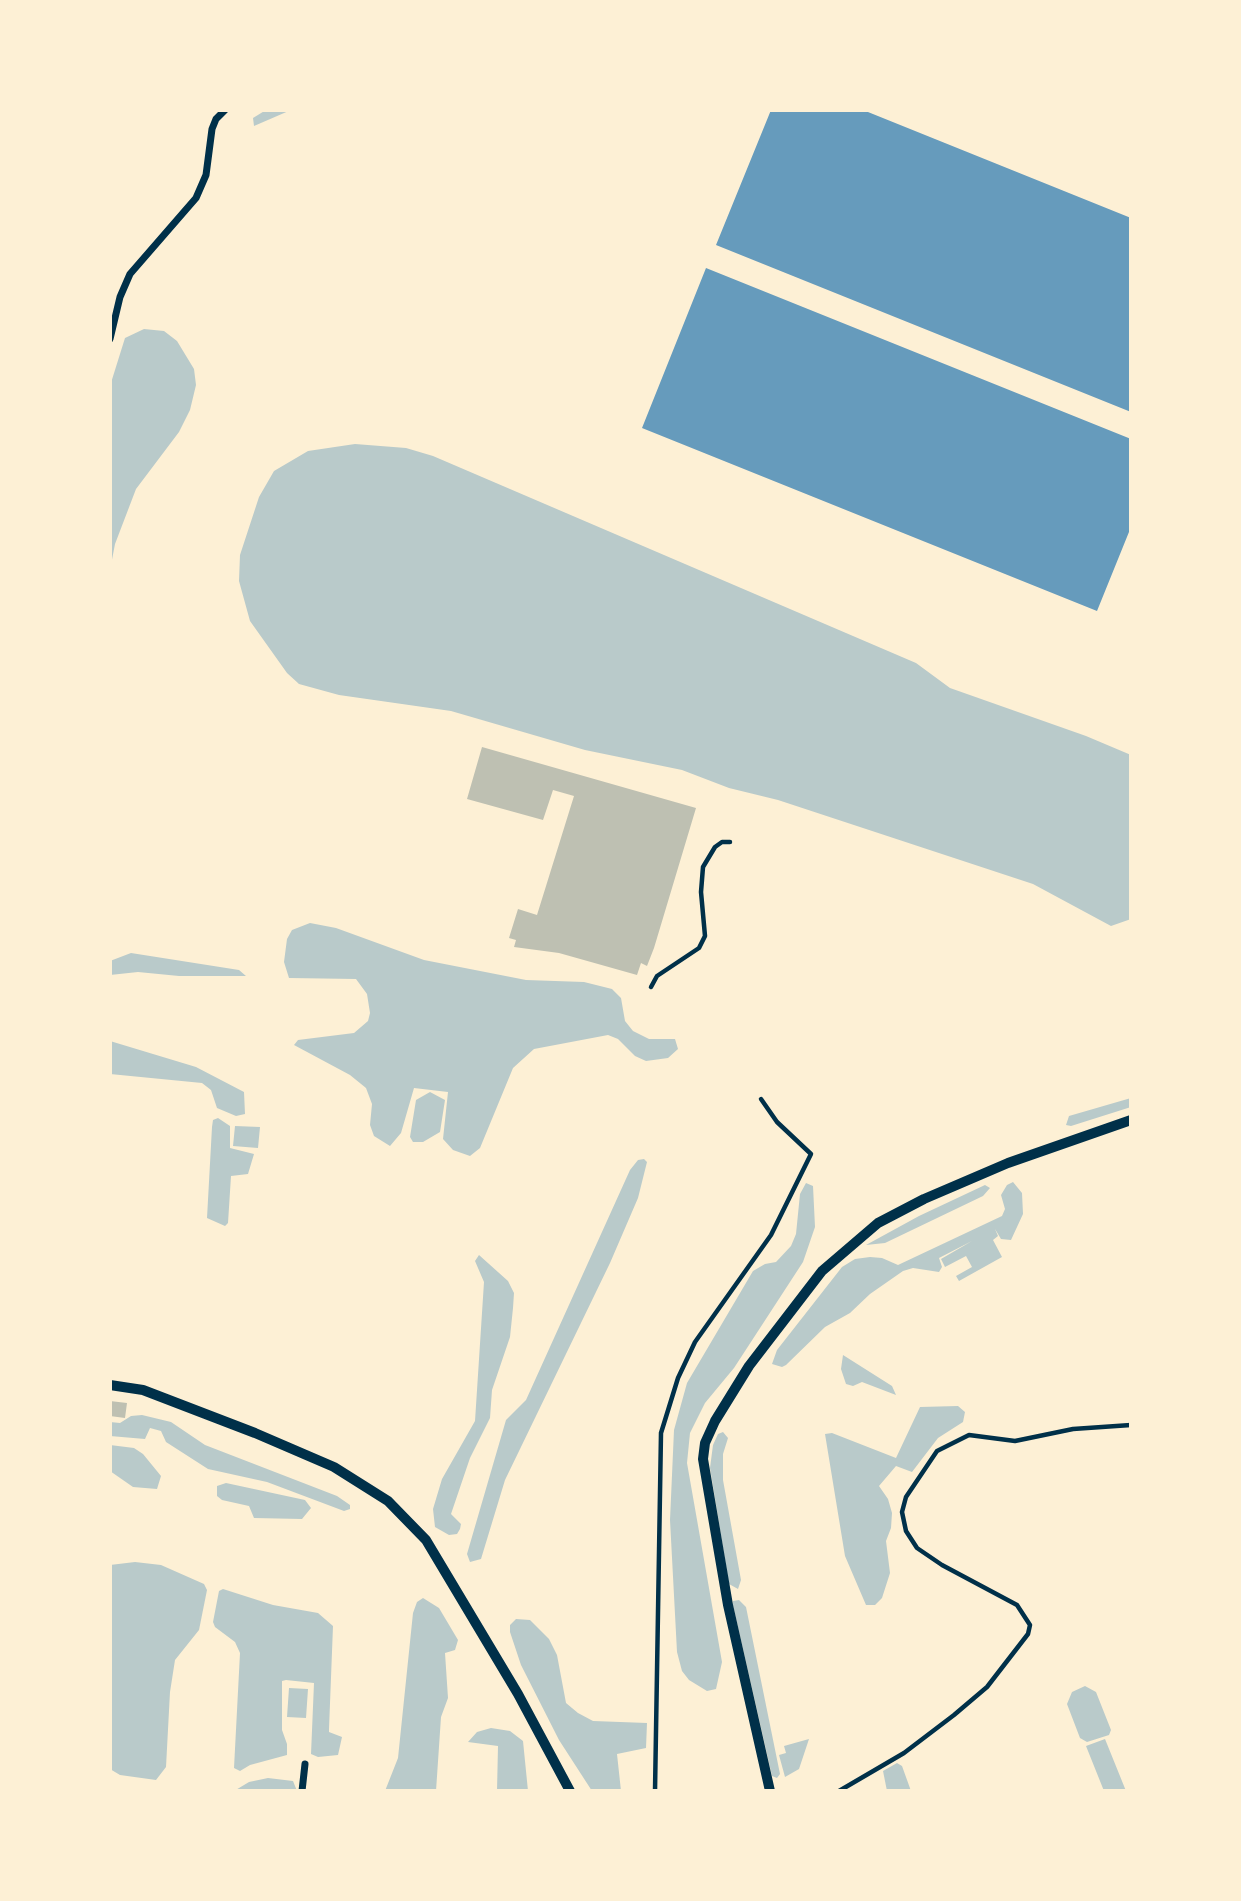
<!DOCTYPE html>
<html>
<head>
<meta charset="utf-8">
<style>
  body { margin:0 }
  #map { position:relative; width:1241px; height:1901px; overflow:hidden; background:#fdf0d5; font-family:Inter,sans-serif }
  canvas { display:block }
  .frame { position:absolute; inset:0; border:112px solid #fdf0d5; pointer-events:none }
</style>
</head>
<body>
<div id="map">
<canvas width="1241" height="1901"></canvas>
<div class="frame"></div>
</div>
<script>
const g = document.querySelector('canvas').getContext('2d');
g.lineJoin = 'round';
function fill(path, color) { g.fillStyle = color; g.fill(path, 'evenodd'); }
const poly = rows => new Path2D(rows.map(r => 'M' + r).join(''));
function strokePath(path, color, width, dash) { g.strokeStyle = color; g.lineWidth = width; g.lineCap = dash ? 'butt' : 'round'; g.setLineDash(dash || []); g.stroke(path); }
fill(poly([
  [266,110,291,110,254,126,253,118],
  [144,329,164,331,177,341,194,369,196,385,190,410,179,432,136,489,115,544,110,570,110,386,125,338],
  [355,444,406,448,433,456,916,663,950,688,1086,736,1131,755,1131,919,1111,926,1033,884,778,800,729,788,682,770,585,750,451,711,339,695,299,684,287,673,250,621,239,581,240,555,259,497,274,471,308,451],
  [310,923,336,928,424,960,526,980,584,982,612,989,621,998,625,1021,633,1031,649,1039,675,1039,678,1049,668,1058,646,1061,635,1056,618,1039,608,1035,534,1049,513,1068,480,1148,470,1156,453,1150,443,1139,448,1092,414,1088,401,1133,390,1146,374,1136,370,1125,372,1104,366,1088,350,1075,294,1045,298,1040,354,1033,368,1021,370,1013,367,994,356,979,289,978,284,962,287,939,292,930],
  [131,953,239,970,246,976,179,976,138,972,110,975,110,961],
  [110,1041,196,1067,244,1092,245,1114,236,1116,217,1108,211,1090,202,1083,110,1074],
  [430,1092,445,1100,440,1132,423,1142,413,1142,410,1137,416,1100],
  [1131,1098,1131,1107,1071,1126,1066,1125,1069,1116],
  [218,1118,230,1126,230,1148,254,1154,248,1174,231,1176,228,1223,225,1226,207,1218,212,1127,213,1120],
  [235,1126,260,1127,258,1148,233,1146],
  [644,1159,647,1162,638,1198,610,1263,505,1480,481,1559,470,1562,467,1554,506,1420,526,1400,630,1170,638,1160],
  [1013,1182,1022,1193,1023,1214,1011,1240,1001,1239,995,1229,998,1236,993,1240,1002,1257,959,1281,956,1276,972,1267,966,1256,945,1267,941,1259,972,1241,939,1258,942,1267,939,1272,913,1268,903,1271,870,1294,850,1313,825,1327,786,1365,782,1367,772,1364,777,1350,842,1267,855,1259,870,1257,882,1258,898,1265,1002,1216,1005,1209,1001,1195,1007,1185],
  [806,1183,813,1186,815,1227,803,1262,734,1368,705,1403,690,1433,687,1463,722,1662,716,1689,707,1691,689,1680,682,1671,677,1652,670,1520,674,1430,687,1383,753,1271,765,1264,776,1262,791,1246,796,1234,800,1194],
  [985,1185,990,1188,983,1196,885,1243,866,1245,919,1216],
  [479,1255,508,1281,514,1293,513,1308,510,1337,492,1390,490,1418,470,1458,451,1514,461,1524,460,1529,457,1534,449,1535,435,1527,433,1509,442,1479,475,1421,484,1282,475,1261],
  [843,1355,892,1386,896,1395,862,1382,853,1386,846,1384,841,1369],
  [958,1406,965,1412,963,1422,938,1438,912,1472,896,1466,879,1486,888,1499,892,1513,891,1528,886,1541,890,1573,882,1598,875,1605,866,1605,845,1556,825,1434,832,1433,896,1458,920,1407],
  [142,1415,171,1422,205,1445,337,1496,350,1505,350,1509,344,1511,267,1482,208,1469,166,1442,161,1431,150,1428,145,1439,110,1436,110,1422,120,1423,131,1416],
  [723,1432,728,1438,723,1454,723,1480,741,1580,738,1589,729,1584,710,1468,713,1445,718,1434],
  [110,1445,134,1448,143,1454,161,1476,157,1489,133,1487,110,1471],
  [226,1483,305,1500,311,1508,302,1519,254,1518,249,1506,222,1500,217,1496,217,1486],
  [135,1562,161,1565,204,1584,207,1590,199,1630,175,1660,170,1692,166,1767,156,1780,120,1775,110,1769,110,1565],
  [223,1589,273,1605,318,1613,333,1626,329,1729,329,1732,342,1737,338,1755,318,1757,311,1754,314,1683,286,1680,282,1681,282,1730,287,1744,287,1755,250,1765,240,1771,234,1768,240,1653,235,1642,215,1627,213,1622,219,1591],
  [423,1598,439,1608,458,1640,455,1650,445,1653,448,1698,441,1717,436,1791,385,1791,398,1758,413,1613,417,1602],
  [739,1600,746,1607,780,1774,777,1778,772,1776,733,1605,733,1601],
  [516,1619,530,1620,549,1639,557,1655,566,1703,578,1713,593,1721,647,1723,646,1748,617,1754,621,1791,592,1791,559,1740,521,1665,510,1632,510,1625],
  [1085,1686,1096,1692,1111,1730,1109,1735,1087,1742,1080,1738,1067,1704,1072,1692],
  [289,1688,308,1689,306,1718,287,1717],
  [491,1728,510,1731,523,1741,528,1791,497,1791,498,1746,468,1742,477,1732],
  [809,1739,799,1769,785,1777,779,1755,786,1753,784,1746],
  [1105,1739,1126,1791,1104,1791,1086,1746],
  [897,1763,902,1766,911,1791,887,1791,883,1771],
  [268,1778,293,1781,297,1791,234,1791,249,1782]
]), '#b9caca');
fill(poly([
  [771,110,863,110,1131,218,1131,412,716,245],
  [706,268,1131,439,1131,527,1097,611,642,428]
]), '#669bbc');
fill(poly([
  [482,747,696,808,654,948,647,966,641,963,637,975,559,953,514,947,516,940,509,938,518,909,537,915,574,796,553,790,543,820,467,799],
  [110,1401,127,1403,125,1418,110,1416]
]), '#bec0b2');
strokePath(poly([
  [651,987,657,976,699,948,705,936,701,892,703,867,715,847,722,842,730,842],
  [655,1791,661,1433,678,1378,695,1342,771,1235,811,1154,777,1122,761,1099],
  [839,1791,904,1753,954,1715,987,1687,1028,1634,1030,1625,1017,1605,942,1565,917,1548,906,1531,902,1512,906,1497,937,1451,969,1435,1015,1441,1073,1429,1131,1425]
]), '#003049', 4.5);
strokePath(poly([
  [110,339,120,297,130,274,196,198,206,175,212,129,216,119,225,110],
  [302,1791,305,1764]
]), '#003049', 7);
strokePath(poly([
  [110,1385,143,1390,255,1433,334,1467,388,1501,426,1540,518,1694,570,1791],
  [770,1791,728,1605,703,1459,705,1443,715,1421,749,1366,822,1271,878,1223,924,1199,1008,1163,1131,1120]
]), '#003049', 10);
</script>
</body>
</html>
